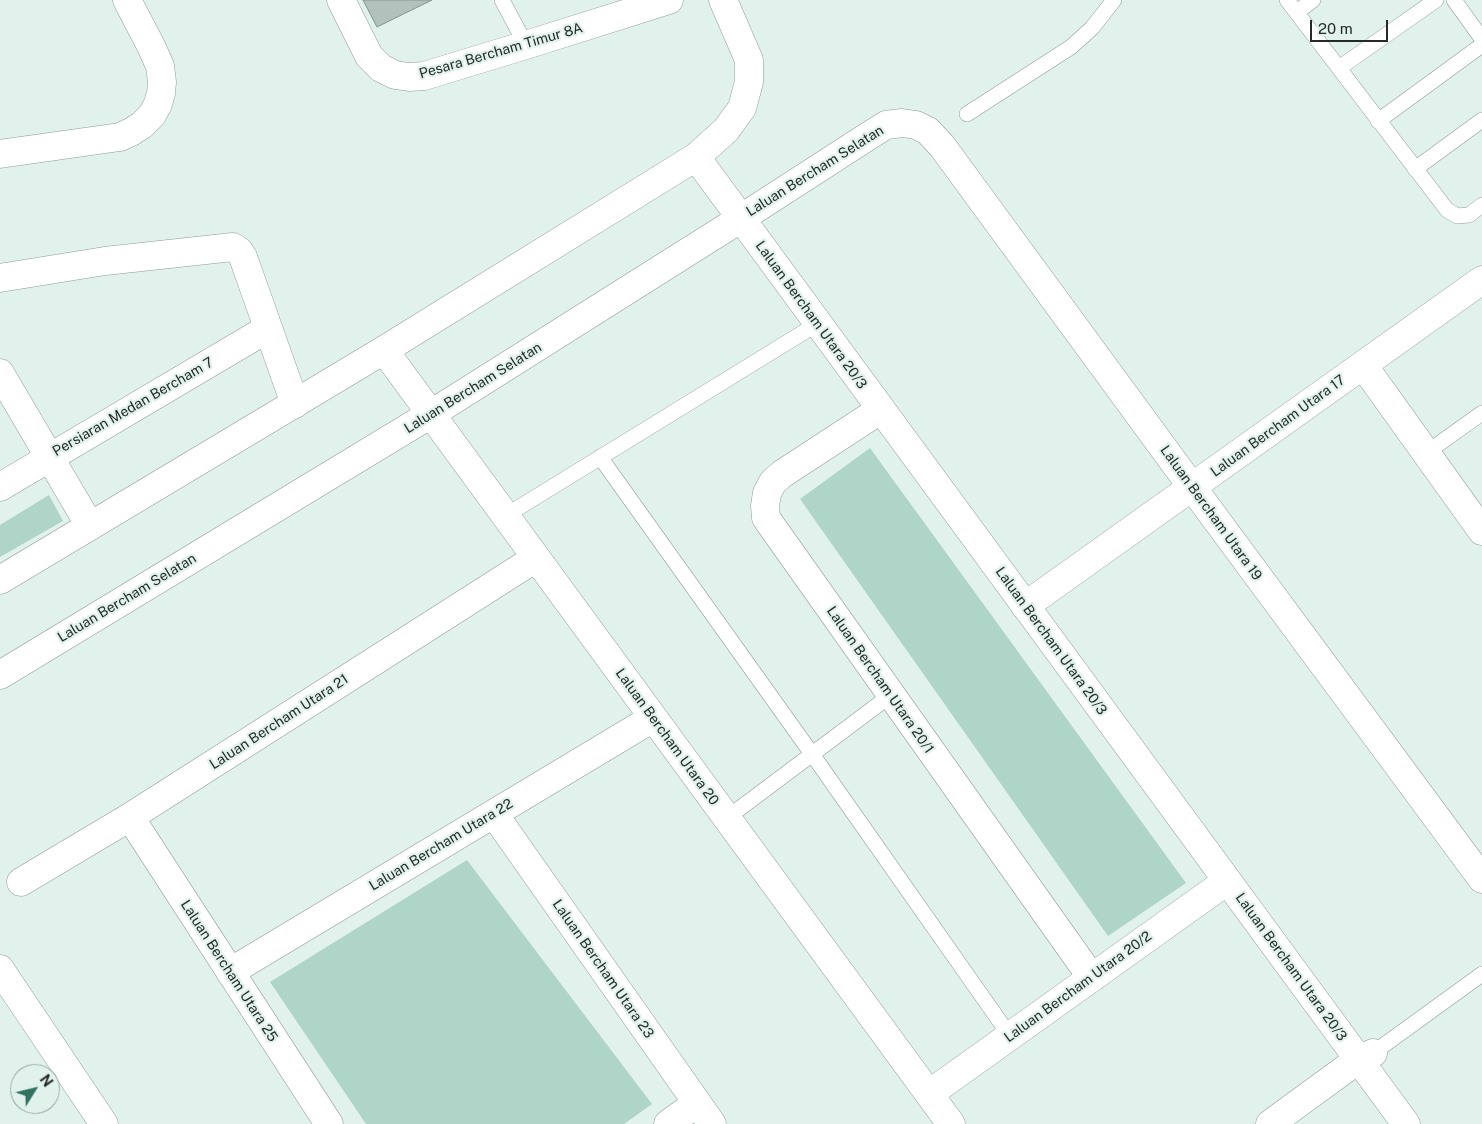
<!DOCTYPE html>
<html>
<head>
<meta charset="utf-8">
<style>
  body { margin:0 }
  #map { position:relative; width:1482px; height:1124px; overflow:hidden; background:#e1f2ec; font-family:"Public Sans",sans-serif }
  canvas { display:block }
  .north { position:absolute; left:10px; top:1064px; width:50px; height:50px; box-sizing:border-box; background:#e1f2ec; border:1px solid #95a29e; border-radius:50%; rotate:54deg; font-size:14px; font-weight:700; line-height:20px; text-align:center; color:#242a28 }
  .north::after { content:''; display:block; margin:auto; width:18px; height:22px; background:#327260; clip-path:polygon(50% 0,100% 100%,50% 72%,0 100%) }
  .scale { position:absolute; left:1310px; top:20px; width:78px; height:22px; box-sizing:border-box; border:2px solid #242a28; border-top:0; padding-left:6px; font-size:15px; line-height:18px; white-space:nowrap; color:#242a28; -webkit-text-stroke:4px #e1f2ec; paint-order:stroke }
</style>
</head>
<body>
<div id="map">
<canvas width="1482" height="1124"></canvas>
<div class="north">N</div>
<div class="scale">20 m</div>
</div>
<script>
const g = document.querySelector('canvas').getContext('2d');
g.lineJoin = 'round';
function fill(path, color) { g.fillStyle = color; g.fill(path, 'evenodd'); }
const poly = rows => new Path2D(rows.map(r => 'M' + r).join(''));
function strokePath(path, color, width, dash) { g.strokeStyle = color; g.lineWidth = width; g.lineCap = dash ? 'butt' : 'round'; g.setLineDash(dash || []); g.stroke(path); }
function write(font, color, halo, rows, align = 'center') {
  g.font = font + ' "Public Sans",sans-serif'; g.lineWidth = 4.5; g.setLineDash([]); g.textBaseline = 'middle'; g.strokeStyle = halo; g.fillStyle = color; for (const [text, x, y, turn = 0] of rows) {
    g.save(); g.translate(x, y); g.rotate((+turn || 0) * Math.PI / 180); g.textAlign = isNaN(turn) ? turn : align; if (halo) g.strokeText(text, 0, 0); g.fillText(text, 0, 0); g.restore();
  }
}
fill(poly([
  [870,448,1186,883,1108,936,800,499],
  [49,495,63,521,0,557,0,525],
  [467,860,652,1104,624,1124,366,1124,270,982]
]), '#afd5c8');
const building = poly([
  [363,0,432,0,377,27,363,0]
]);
fill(building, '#b1c1bb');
strokePath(building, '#84948e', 1);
const service = poly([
  [502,0,526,45],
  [1287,0,1447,210,1457,216,1469,215,1482,205],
  [1454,0,1482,39],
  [1297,12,1313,0],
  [1339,68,1436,0],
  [967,114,1071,47,1092,28,1114,0],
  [1378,121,1482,45],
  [1415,169,1482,120],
  [1426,453,1482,413],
  [600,457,812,754,1010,1036],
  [505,516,817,324],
  [727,818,891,695],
  [1373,1053,1482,974]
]);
const minor = poly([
  [341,0,369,56,381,68,395,75,409,77,424,76,526,45,669,0],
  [0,154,120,137,131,132,142,125,152,115,158,104,161,93,162,82,160,66,151,46,127,0],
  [696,157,1406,1124],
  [0,278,105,261,233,247,239,251,243,257,295,404],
  [384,350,951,1124],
  [1363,365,1482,531],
  [0,373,90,526],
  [880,410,782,474,773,482,767,493,765,506,766,518,1092,978],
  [0,487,267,329],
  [1025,606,1482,280],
  [0,675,431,414,740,219,870,135,886,125,902,123,916,125,928,131,942,146,1192,487,1482,879],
  [494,814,712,1124],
  [130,817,329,1124],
  [21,882,130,817,536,558],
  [0,969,104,1124],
  [230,972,653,718],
  [929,1094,1227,881],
  [668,1124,697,1103],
  [1270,1124,1359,1059,1373,1053]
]);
const tertiary = poly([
  [0,580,384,350,696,157,726,130,742,108,749,82,749,60,723,0]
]);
strokePath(service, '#8c9c96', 16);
strokePath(minor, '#8c9c96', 29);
strokePath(tertiary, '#8c9c96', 29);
strokePath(service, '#fff', 15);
strokePath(minor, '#fff', 28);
strokePath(tertiary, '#fff', 28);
write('14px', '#242a28', '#e1f2ec', [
  ["Pesara Bercham Timur 8A",501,51,-16],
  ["Laluan Bercham Selatan",815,171,-32],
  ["Laluan Bercham Utara 20/3",811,315,54],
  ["Laluan Bercham Selatan",473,388,-32],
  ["Persiaran Medan Bercham 7",133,407,-30],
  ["Laluan Bercham Utara 17",1278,426,-36],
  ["Laluan Bercham Utara 19",1211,513,54],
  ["Laluan Bercham Selatan",127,598,-31],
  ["Laluan Bercham Utara 20/3",1051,641,54],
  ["Laluan Bercham Utara 20/1",880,680,55],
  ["Laluan Bercham Utara 21",279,722,-33],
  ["Laluan Bercham Utara 20",667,737,54],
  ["Laluan Bercham Utara 22",441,845,-31],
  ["Laluan Bercham Utara 20/3",1291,967,54],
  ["Laluan Bercham Utara 23",603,969,55],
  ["Laluan Bercham Utara 25",229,971,57],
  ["Laluan Bercham Utara 20/2",1078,987,-36]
]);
</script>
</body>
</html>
